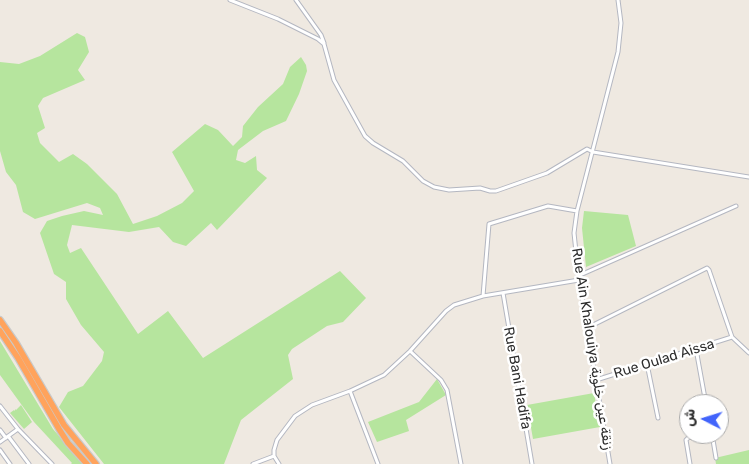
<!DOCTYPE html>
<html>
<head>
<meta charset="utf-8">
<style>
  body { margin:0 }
  #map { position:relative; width:749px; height:464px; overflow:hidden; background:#efe9e1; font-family:Rubik,"Noto Sans Arabic",sans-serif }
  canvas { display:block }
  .north { position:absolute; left:679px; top:394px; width:50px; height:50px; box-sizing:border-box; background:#fff; border:1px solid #ababab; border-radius:50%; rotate:275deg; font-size:14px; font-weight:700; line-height:20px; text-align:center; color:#2e2e2e }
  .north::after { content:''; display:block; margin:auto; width:18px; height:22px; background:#4264fb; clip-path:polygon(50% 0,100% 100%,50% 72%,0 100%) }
</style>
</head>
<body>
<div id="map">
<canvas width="749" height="464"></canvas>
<div class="north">ش</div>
</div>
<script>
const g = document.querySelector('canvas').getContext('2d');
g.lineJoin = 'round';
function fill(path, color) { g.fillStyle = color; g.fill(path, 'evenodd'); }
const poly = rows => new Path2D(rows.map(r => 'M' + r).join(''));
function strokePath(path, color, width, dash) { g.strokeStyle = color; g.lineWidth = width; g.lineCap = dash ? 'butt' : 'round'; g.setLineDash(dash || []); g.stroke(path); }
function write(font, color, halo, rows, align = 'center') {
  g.font = font + ' Rubik,"Noto Sans Arabic",sans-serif'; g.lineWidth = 5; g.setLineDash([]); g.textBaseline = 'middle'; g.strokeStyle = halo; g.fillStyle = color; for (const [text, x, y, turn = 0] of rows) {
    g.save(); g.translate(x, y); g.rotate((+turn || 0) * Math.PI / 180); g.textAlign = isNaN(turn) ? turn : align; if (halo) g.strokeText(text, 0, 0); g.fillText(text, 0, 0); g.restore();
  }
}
fill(poly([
  [77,33,85,37,89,52,78,70,85,80,43,98,38,106,45,128,37,133,40,143,59,162,73,154,87,164,117,194,133,224,157,216,182,203,194,191,172,152,205,124,218,130,233,146,242,137,243,126,258,107,283,84,290,67,301,57,306,65,307,71,299,94,286,121,263,131,238,150,236,160,245,163,256,156,257,170,267,178,217,230,211,223,186,246,173,242,159,227,129,232,72,225,67,245,70,253,81,248,138,334,168,311,203,358,340,271,366,298,343,322,327,326,292,349,288,355,293,379,241,420,224,464,104,464,59,407,68,392,83,386,102,361,104,352,81,325,66,299,66,282,54,274,40,233,47,221,62,216,84,211,103,215,100,208,87,203,35,219,23,212,16,185,6,172,0,151,0,62,19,64,40,56],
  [584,211,628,215,636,246,586,267,582,228],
  [0,341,53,429,83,464,71,464,72,463,34,422,0,375],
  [437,379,446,395,406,420,409,431,377,442,368,422,419,402],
  [594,393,600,427,533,439,527,405],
  [21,405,32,422,24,429,10,413,14,410,15,411,15,409,16,410],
  [749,450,749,464,716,464,715,458]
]), '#b6e59e');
const street = poly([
  [230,0,278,19,318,39,324,44,334,80,365,136,373,143,403,161,423,181,434,187,449,190,480,188,490,191,496,191,547,173,587,149,593,152,749,177],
  [296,0,321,35,324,43],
  [578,276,736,206],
  [503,293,532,464],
  [483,296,489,224,548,206,577,211],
  [587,328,707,268,709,270,732,337,749,353],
  [696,349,706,404],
  [410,351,441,380,447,390,461,464],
  [647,364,658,418],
  [596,380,732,337],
  [350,391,378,464],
  [0,406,18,429,52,464],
  [0,430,6,438],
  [712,434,716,458],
  [8,436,29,464],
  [0,442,18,429],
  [0,450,10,464],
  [274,456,274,450,277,440,295,416,312,405,350,391,384,375,410,351,446,311,454,305,483,296,579,280],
  [274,456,279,464],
  [253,464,274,456],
  [610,464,579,280,574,233,577,211,618,52,621,23,618,0],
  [690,464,686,440,688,438,699,434]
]);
const highway = poly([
  [0,320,16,343,64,425,96,464],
  [0,331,18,358,59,429,68,443,87,464]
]);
strokePath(street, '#b4b7c1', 5);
strokePath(highway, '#c9c9c9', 8);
strokePath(street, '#fff', 3);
strokePath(highway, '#ffa35c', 5.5);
write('14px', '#2e2e2e', '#fff', [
  ["Rue Ain Khalouiya زنقة عين خلوية",592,349,81],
  ["Rue Oulad Aissa",664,359,-17],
  ["Rue Bani Hadifa",517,378,80]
]);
</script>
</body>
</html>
